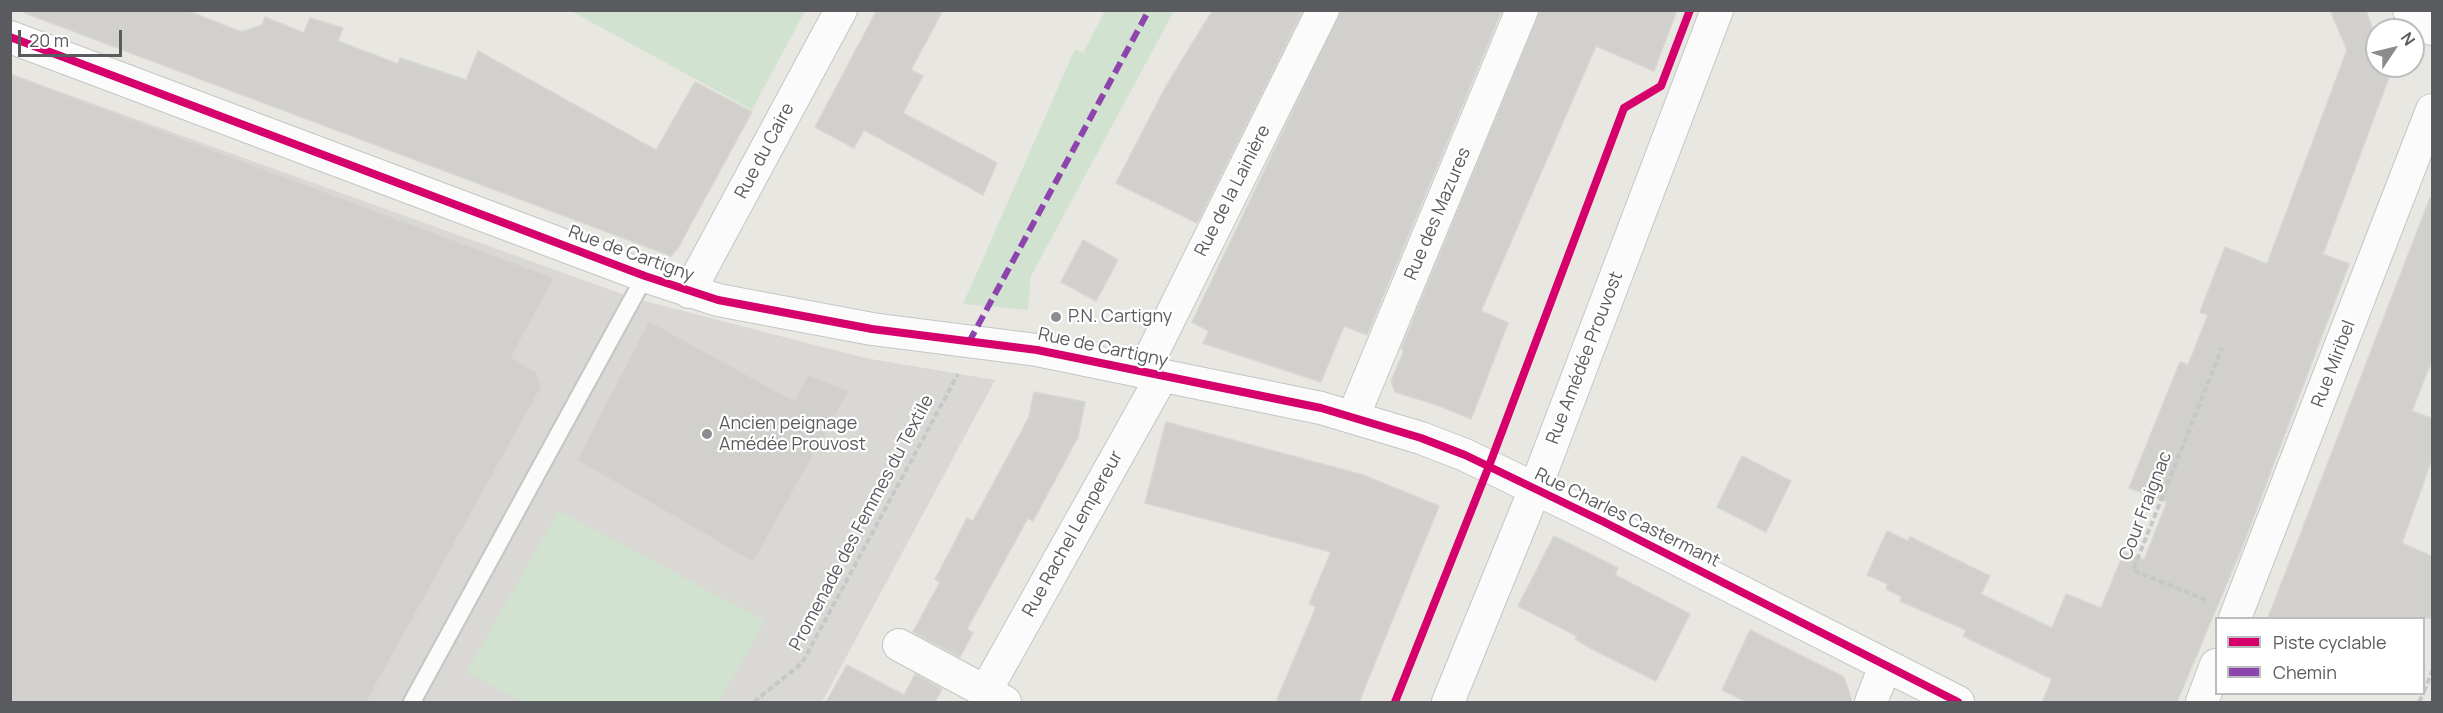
<!DOCTYPE html>
<html>
<head>
<meta charset="utf-8">
<style>
  body { margin:0 }
  #map { position:relative; width:2443px; height:713px; overflow:hidden; background:#e8e7e2; font-family:Manrope,sans-serif }
  canvas { display:block }
  .frame { position:absolute; inset:0; border:12px solid #595b5f; pointer-events:none }
  .legend { position:absolute; left:2215px; top:617px; width:210px; height:78px; box-sizing:border-box; background:#fff; border:2px solid #bdbdbf; margin:0; padding:8px 10px; list-style:none; font-size:18px; color:#595b5f }
  .legend li { display:flex; align-items:center; gap:12px; height:30px }
  .legend b { width:30px; border:2px solid #bdbdbf }
  .north { position:absolute; left:2365px; top:18px; width:60px; height:60px; box-sizing:border-box; background:#fff; border:2px solid #bdbdbf; border-radius:50%; rotate:55deg; font-size:16px; font-weight:700; line-height:24px; text-align:center; color:#595b5f }
  .north::after { content:''; display:block; margin:auto; width:21px; height:27px; background:#8b8c8d; clip-path:polygon(50% 0,100% 100%,50% 72%,0 100%) }
  .scale { position:absolute; left:18px; top:30px; width:104px; height:27px; box-sizing:border-box; border:3px solid #595b5f; border-top:0; padding-left:8px; font-size:18px; line-height:21px; white-space:nowrap; color:#595b5f; -webkit-text-stroke:4px #fff; paint-order:stroke }
</style>
</head>
<body>
<div id="map">
<canvas width="2443" height="713"></canvas>
<div class="frame"></div>
<ul class="legend">
<li><b style="height:8px;background:#d6006c"></b>Piste cyclable</li>
<li><b style="height:8px;background:#8e44ad"></b>Chemin</li>
</ul>
<div class="north">N</div>
<div class="scale">20 m</div>
</div>
<script>
const g = document.querySelector('canvas').getContext('2d');
g.lineJoin = 'round';
function fill(path, color) { g.fillStyle = color; g.fill(path, 'evenodd'); }
const poly = rows => new Path2D(rows.map(r => 'M' + r).join(''));
function strokePath(path, color, width, dash) { g.strokeStyle = color; g.lineWidth = width; g.lineCap = dash ? 'butt' : 'round'; g.setLineDash(dash || []); g.stroke(path); }
function write(font, color, halo, rows, align = 'center') {
  g.font = font + ' Manrope,sans-serif'; g.lineWidth = 4.5; g.setLineDash([]); g.textBaseline = 'middle'; g.strokeStyle = halo; g.fillStyle = color; for (const [text, x, y, turn = 0] of rows) {
    g.save(); g.translate(x, y); g.rotate((+turn || 0) * Math.PI / 180); g.textAlign = isNaN(turn) ? turn : align; if (halo) g.strokeText(text, 0, 0); g.fillText(text, 0, 0); g.restore();
  }
}
fill(poly([
  [44,86,633,298,865,358,995,380,822,702,11,702,10,179]
]), '#d9d8d4');
fill(poly([
  [571,11,805,11,752,110],
  [1105,11,1174,11,1031,276,1028,310,963,304,1075,49,1083,53],
  [559,511,765,621,719,702,522,702,467,672]
]), '#d1e3d0');
const building = poly([
  [26,10,186,10,241,32,262,25,265,17,304,33,310,18,343,28,338,41,398,64,400,58,466,80,478,51,656,150,695,82,752,112,678,248,671,256,107,44,25,13,26,10],
  [877,10,943,10,911,70,923,76,903,113,997,163,983,195,864,130,854,148,815,127,877,10],
  [1213,10,1303,10,1197,223,1116,183,1166,86,1213,10],
  [1341,10,1502,10,1367,335,1344,326,1321,382,1203,343,1209,331,1192,322,1341,10],
  [1540,10,1677,10,1654,71,1596,46,1481,311,1508,323,1471,419,1440,406,1395,392,1391,381,1404,351,1401,349,1540,10],
  [2330,10,2366,10,2377,42,2370,58,2377,61,2377,66,2393,67,2323,254,2349,264,2245,540,2177,702,2042,702,2052,679,1963,636,1966,630,1900,601,1902,597,1886,589,1888,584,1867,575,1887,531,1908,541,1910,537,1990,576,1981,594,2052,628,2066,594,2101,608,2124,552,2144,560,2167,502,2129,488,2180,362,2188,365,2208,315,2200,312,2225,247,2267,264,2347,50,2330,10],
  [10,74,554,278,511,357,536,372,541,387,366,702,10,702,10,74],
  [2430,198,2433,198,2433,357,2412,411,2433,419,2433,456,2402,543,2433,557,2433,618,2268,618,2430,198],
  [1083,240,1118,260,1096,301,1061,282,1083,240],
  [649,321,794,401,808,375,849,391,753,562,577,460,649,321],
  [1034,392,1085,402,1078,437,1033,521,1028,518,967,629,973,633,960,657,913,632,940,582,935,579,951,549,967,518,973,521,1029,417,1034,392],
  [1166,422,1363,475,1439,506,1359,702,1276,702,1316,607,1309,604,1331,552,1145,503,1166,422],
  [1742,456,1791,481,1766,532,1717,507,1742,456],
  [1554,536,1618,568,1615,575,1690,614,1656,681,1592,649,1575,639,1577,636,1518,606,1554,536],
  [1750,630,1844,677,1852,702,1747,702,1722,690,1750,630],
  [847,665,904,695,915,674,942,689,935,702,826,702,847,665]
]);
fill(building, '#d1d0cd');
strokePath(building, '#d7d6d2', 1.5);
const service = poly([
  [412,702,645,276]
]);
const minor = poly([
  [2409,10,2415,19,2432,29],
  [10,37,645,276,718,300,872,329,1037,350,1321,408,1421,438,1465,455,1604,522,1958,702],
  [689,292,841,10],
  [1143,372,1323,10],
  [1353,417,1522,10],
  [2235,618,2432,110],
  [899,645,1005,702],
  [985,692,1162,376],
  [1448,702,1535,489,1717,10],
  [1871,702,1885,666],
  [2202,702,2216,665]
]);
strokePath(service, '#c5c5c4', 20);
strokePath(minor, '#c5c5c4', 34);
strokePath(poly([
  [2206,600,2133,570,2222,348],
  [2424,692,2432,671],
  [754,702,802,663,958,374],
  [2419,702,2423,694]
]), '#c5c8c6', 4, [6, 3]);
strokePath(service, '#fcfbfb', 16);
strokePath(minor, '#fcfbfb', 32);
strokePath(poly([
  [969,342,1149,10]
]), '#8e44ad', 6, [12, 6]);
strokePath(poly([
  [10,37,645,276,718,300,872,329,1037,350,1321,408,1421,438,1465,455,1604,522,1958,702],
  [1395,702,1489,466,1624,108,1661,86,1690,10]
]), '#d6006c', 8);
for (const [x, y, r, color] of [
  [1056,317,6,"#8b8c8d"],
  [707,434,6,"#8b8c8d"]
]) { const dot = new Path2D(); dot.arc(x, y, r, 0, 2 * Math.PI); g.fillStyle = color; g.fill(dot); strokePath(dot, '#fff', 2); }
write('18px', '#595b5f', '#fff', [
  ["Rue du Caire",765,151,-62],
  ["Rue de la Lainière",1233,191,-63],
  ["Rue des Mazures",1438,214,-67],
  ["Rue de Cartigny",631,254,20],
  ["Rue de Cartigny",1103,348,12],
  ["Rue Amédée Prouvost",1585,358,-69],
  ["Rue Miribel",2334,364,-69],
  ["Cour Fraignac",2146,506,-69],
  ["Rue Charles Castermant",1627,518,26],
  ["Promenade des Femmes du Textile",862,523,-62],
  ["Rue Rachel Lempereur",1073,534,-61]
]);
write('18px', '#595b5f', '#fff', [
  ["P.N. Cartigny",1068,317],
  ["Ancien peignage",719,424],
  ["Amédée Prouvost",719,445]
], 'left');
</script>
</body>
</html>
